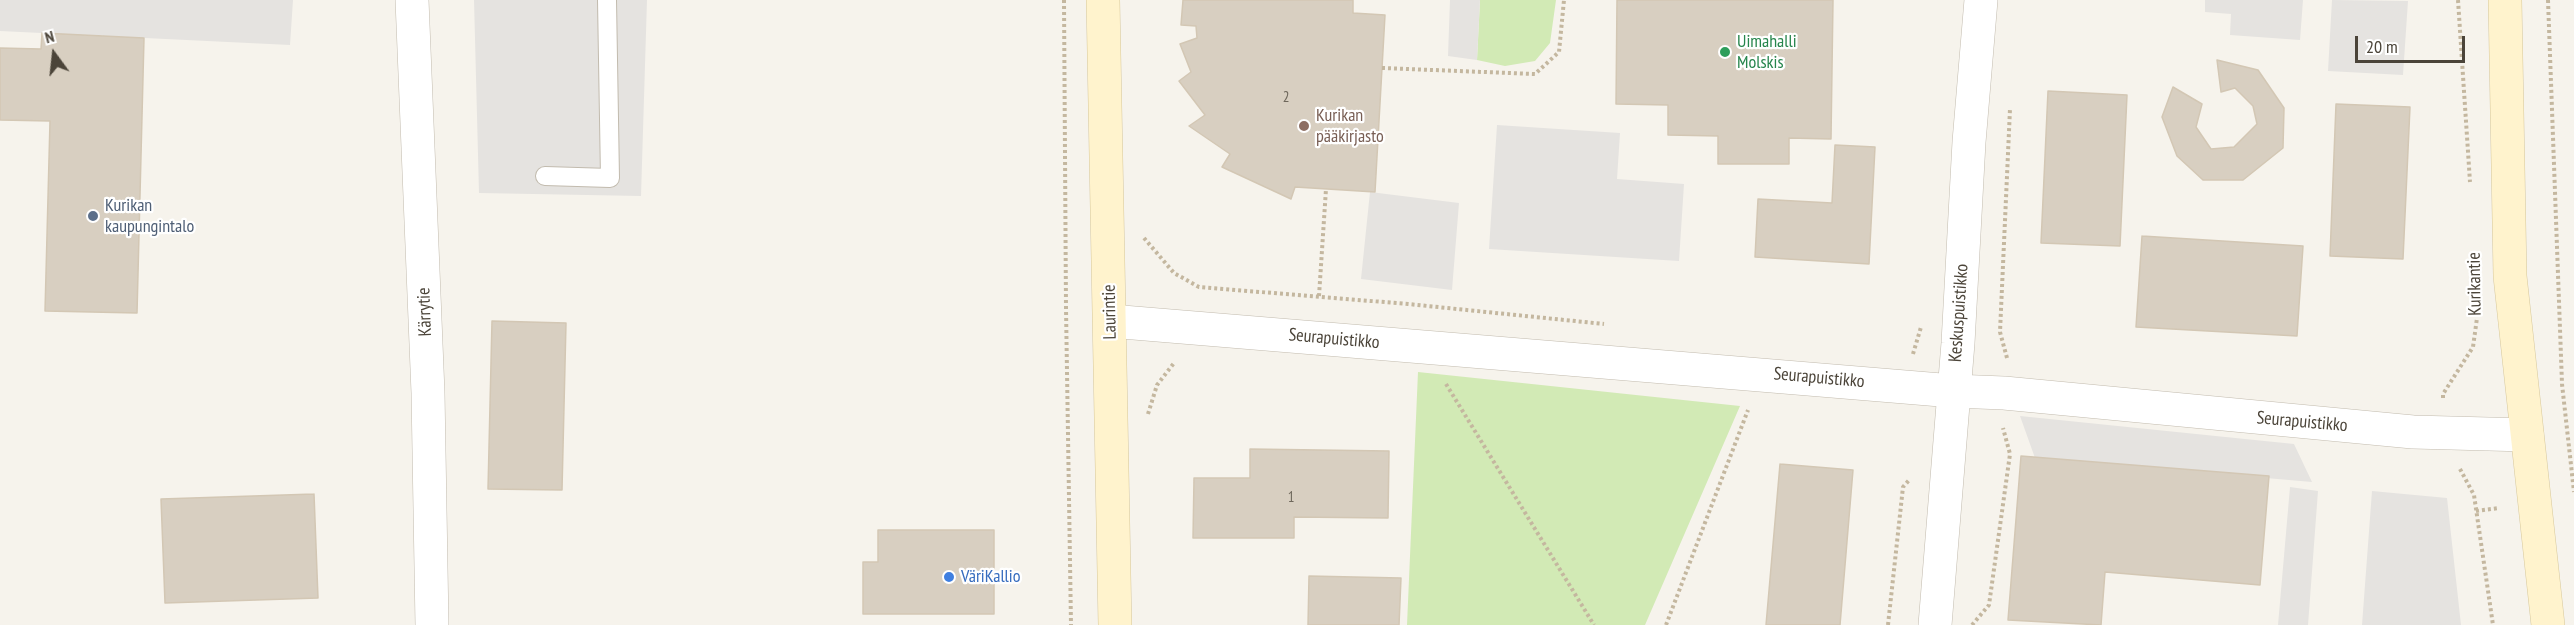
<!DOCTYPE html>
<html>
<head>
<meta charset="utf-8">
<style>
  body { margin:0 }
  #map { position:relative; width:2574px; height:625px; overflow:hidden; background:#f6f3ec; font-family:"PT Sans Narrow",sans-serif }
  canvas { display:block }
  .north { position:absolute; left:24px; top:24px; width:60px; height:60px; -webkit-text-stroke:4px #fff; paint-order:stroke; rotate:345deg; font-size:16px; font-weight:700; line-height:24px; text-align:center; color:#4b4439 }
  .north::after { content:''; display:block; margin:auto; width:21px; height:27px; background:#4b4439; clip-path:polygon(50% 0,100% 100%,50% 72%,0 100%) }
  .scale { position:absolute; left:2355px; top:36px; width:110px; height:27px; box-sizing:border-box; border:3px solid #4b4439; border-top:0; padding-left:8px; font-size:18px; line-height:21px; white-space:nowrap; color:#4b4439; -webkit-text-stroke:4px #fff; paint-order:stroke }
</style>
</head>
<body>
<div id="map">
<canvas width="2574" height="625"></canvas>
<div class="north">N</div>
<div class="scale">20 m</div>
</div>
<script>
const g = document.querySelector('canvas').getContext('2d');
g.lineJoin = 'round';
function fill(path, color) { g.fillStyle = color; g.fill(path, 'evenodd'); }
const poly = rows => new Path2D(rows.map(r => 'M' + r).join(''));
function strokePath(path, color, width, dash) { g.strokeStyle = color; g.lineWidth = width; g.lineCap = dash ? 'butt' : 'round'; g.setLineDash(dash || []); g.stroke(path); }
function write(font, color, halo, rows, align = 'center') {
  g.font = font + ' "PT Sans Narrow",sans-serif'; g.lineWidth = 4.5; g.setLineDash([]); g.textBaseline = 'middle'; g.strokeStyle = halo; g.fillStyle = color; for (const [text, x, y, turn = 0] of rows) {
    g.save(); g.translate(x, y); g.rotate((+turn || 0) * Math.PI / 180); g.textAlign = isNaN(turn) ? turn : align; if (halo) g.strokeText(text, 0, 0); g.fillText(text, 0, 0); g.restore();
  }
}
fill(poly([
  [1480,0,1556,0,1550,43,1535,61,1505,66,1477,60],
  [1418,372,1740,406,1645,625,1407,625]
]), '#d2eab5');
fill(poly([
  [0,0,293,0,290,45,0,31],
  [474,0,647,0,641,196,479,193],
  [1450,0,1480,0,1477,60,1448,56],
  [2205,0,2303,0,2300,40,2230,35,2231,14,2205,12],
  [2332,0,2408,1,2403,75,2328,71],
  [1497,125,1620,133,1617,179,1684,184,1679,261,1489,249],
  [1370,192,1459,203,1452,290,1361,279],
  [2020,416,2294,444,2312,482,2035,458],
  [2290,487,2318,491,2308,625,2278,625],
  [2372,491,2447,498,2461,625,2362,625]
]), '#e5e3e0');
const building = poly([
  [1183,0,1353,0,1353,13,1385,15,1375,192,1295,187,1291,199,1222,167,1230,154,1189,126,1205,115,1179,81,1191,72,1180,44,1197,38,1196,26,1181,25,1183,0],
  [1617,0,1833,0,1831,139,1789,138,1789,164,1718,164,1718,136,1668,135,1668,105,1616,104,1617,0],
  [42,33,144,38,137,313,45,311,50,121,0,120,0,48,41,49,42,33],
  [2217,60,2258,70,2284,108,2283,148,2243,180,2203,180,2177,156,2162,117,2173,87,2202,104,2196,127,2211,149,2234,147,2257,124,2253,106,2235,88,2221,92,2217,60],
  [2048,91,2127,95,2120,246,2041,243,2048,91],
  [2336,104,2410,107,2403,259,2330,256,2336,104],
  [1835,145,1875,147,1869,264,1755,257,1758,199,1832,203,1835,145],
  [2142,236,2303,246,2297,336,2136,327,2142,236],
  [492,321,566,323,562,490,488,489,492,321],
  [1250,449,1389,451,1388,518,1294,517,1294,538,1193,538,1194,478,1250,478,1250,449],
  [2021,456,2269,476,2260,585,2105,572,2101,625,2008,620,2021,456],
  [1780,464,1853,470,1840,625,1766,625,1780,464],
  [314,494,318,598,165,603,161,499,314,494],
  [878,530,994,530,994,614,863,614,863,562,878,562,878,530],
  [1309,576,1401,578,1399,625,1308,625,1309,576]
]);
fill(building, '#d8cfc1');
strokePath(building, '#d3c7b4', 1.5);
const lane = poly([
  [545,176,610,178,607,0]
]);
const street = poly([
  [412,0,428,393,432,625],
  [1110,321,1953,391,2004,393,2413,432,2527,435],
  [1935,625,1958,343,1969,142,1981,0]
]);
const secondary = poly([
  [1103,0,1115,625],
  [2505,0,2510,276,2548,625]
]);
strokePath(lane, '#c2bbae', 20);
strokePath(street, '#c2bbae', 34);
strokePath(secondary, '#d6c79b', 34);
strokePath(poly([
  [1064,0,1066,308,1071,625],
  [2458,0,2470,182],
  [2548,0,2562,384,2574,492],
  [1382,68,1535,74,1559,52,1564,0],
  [1144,238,1174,273,1199,287,1408,304,1604,324],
  [1319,296,1326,189],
  [1913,354,1921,327],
  [2007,358,2000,332,2010,109],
  [1446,384,1594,625],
  [2443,398,2443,394,2473,347,2477,318],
  [1148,414,1157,385,1174,363],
  [2460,469,2474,495,2493,625],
  [2476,511,2499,508],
  [1666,625,1748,410],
  [1888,625,1903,487,1910,479],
  [1972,625,1989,605,2010,454,2003,428]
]), '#c4b79f', 4, [3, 3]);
strokePath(lane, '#fff', 18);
strokePath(street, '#fff', 33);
strokePath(secondary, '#fff3cd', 33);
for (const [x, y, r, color] of [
  [1725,52,6,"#2e9e5b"],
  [1304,126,6,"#8d6e63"],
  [93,216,6,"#5c6f8a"],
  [949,577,6,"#3f7fe0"]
]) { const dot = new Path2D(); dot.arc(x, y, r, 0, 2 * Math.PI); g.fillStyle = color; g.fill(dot); strokePath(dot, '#fff', 2); }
write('15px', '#6e675b', null, [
  ["2",1286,98],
  ["1",1291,498]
]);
write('18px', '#27864d', '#fff', [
  ["Uimahalli",1737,42],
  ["Molskis",1737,63]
], 'left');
write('18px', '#785e54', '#fff', [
  ["Kurikan",1316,116],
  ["pääkirjasto",1316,137]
], 'left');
write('18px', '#4e5e75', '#fff', [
  ["Kurikan",105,206],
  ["kaupungintalo",105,227]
], 'left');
write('18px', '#4b4439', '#fff', [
  ["Kurikantie",2475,284,-91],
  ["Kärrytie",425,312,-92],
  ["Laurintie",1110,312,-91],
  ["Keskuspuistikko",1959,313,-86],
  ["Seurapuistikko",1334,339,5],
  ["Seurapuistikko",1819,378,5],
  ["Seurapuistikko",2302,422,5]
]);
write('18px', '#366cbe', '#fff', [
  ["VäriKallio",961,577]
], 'left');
</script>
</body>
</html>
